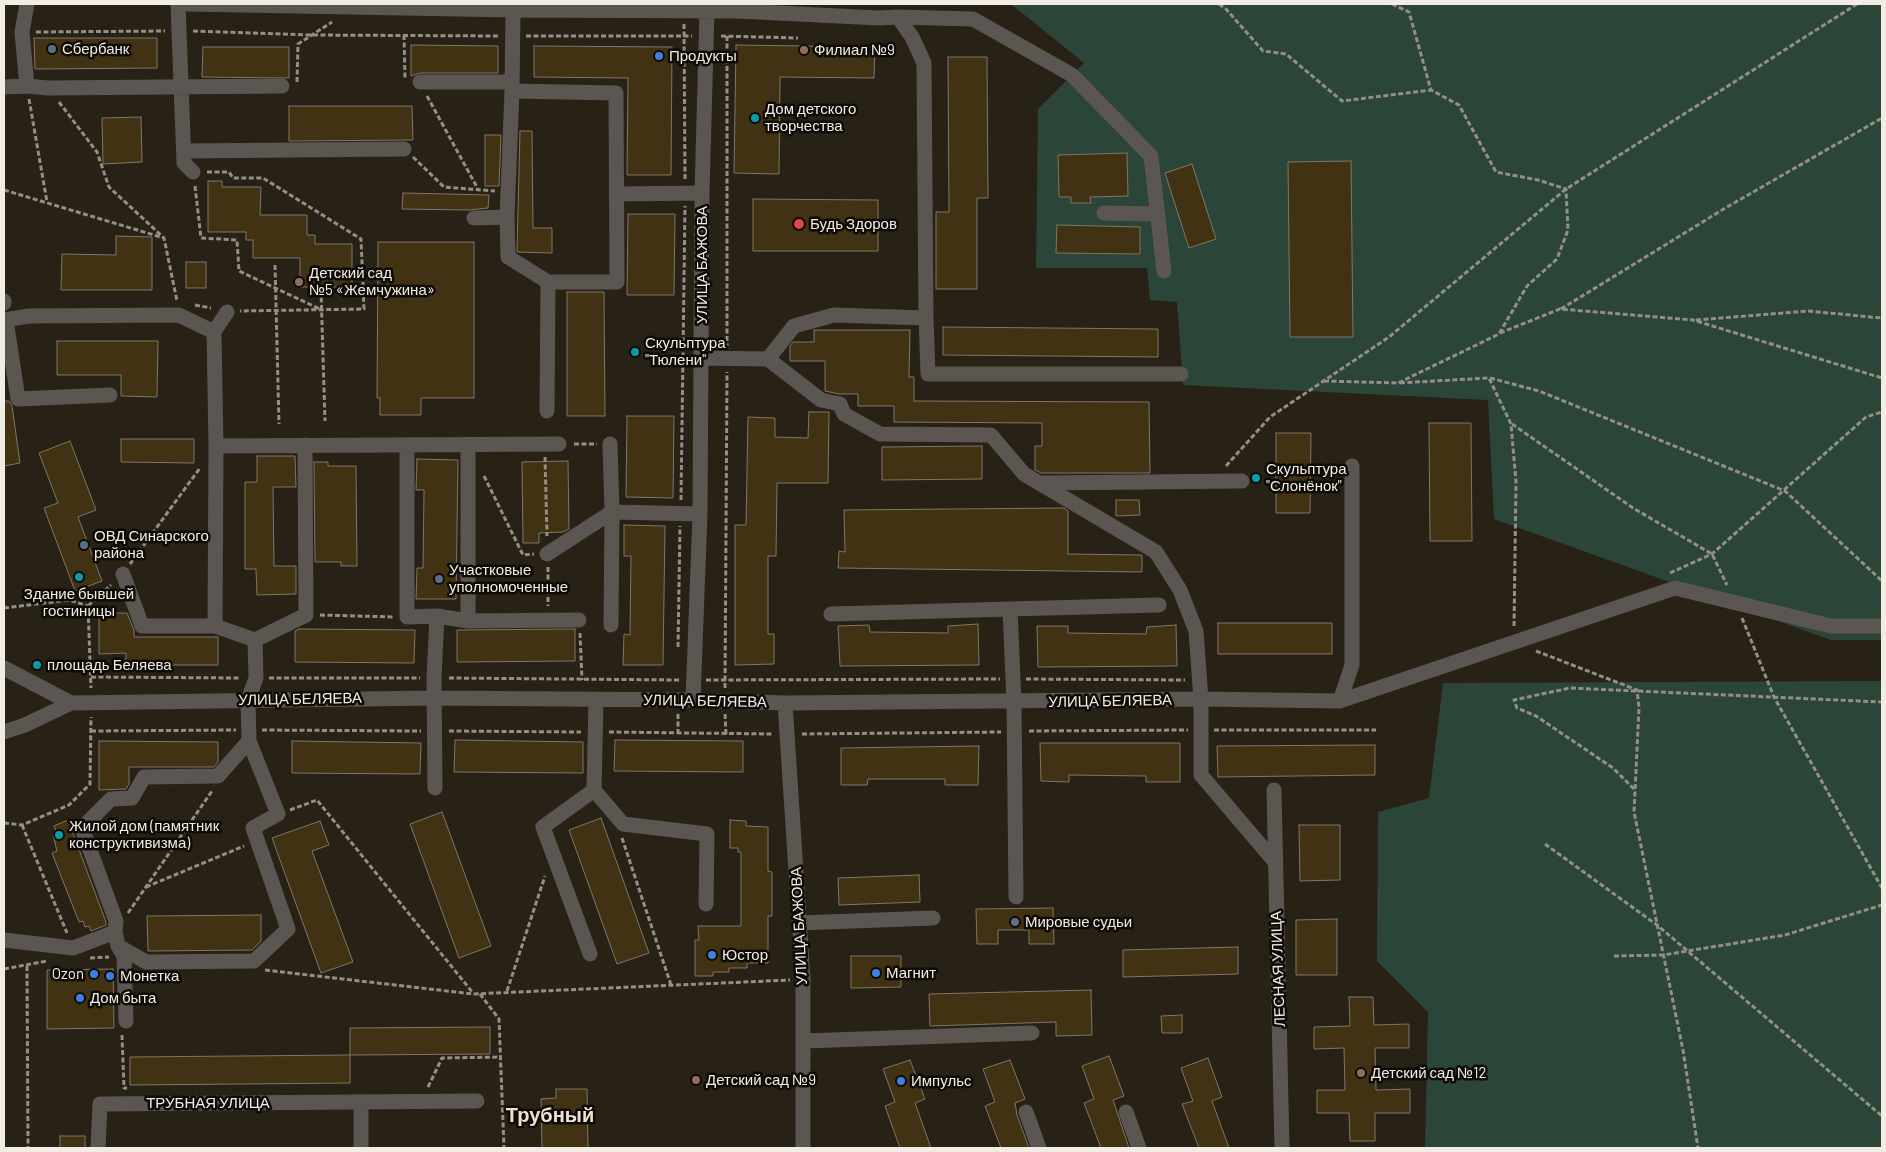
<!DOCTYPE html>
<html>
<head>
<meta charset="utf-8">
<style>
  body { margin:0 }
  #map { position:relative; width:1886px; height:1152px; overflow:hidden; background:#282115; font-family:Barlow,sans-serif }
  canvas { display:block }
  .frame { position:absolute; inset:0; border:5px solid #f1ede5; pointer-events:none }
</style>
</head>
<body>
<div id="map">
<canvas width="1886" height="1152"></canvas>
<div class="frame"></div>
</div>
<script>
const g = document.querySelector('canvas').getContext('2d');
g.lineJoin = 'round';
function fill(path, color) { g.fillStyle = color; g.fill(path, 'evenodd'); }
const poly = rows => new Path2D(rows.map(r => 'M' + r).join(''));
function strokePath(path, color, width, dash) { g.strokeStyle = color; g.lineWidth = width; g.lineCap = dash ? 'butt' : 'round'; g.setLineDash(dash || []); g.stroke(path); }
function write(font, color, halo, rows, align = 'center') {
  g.font = font + ' Barlow,sans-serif'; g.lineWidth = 5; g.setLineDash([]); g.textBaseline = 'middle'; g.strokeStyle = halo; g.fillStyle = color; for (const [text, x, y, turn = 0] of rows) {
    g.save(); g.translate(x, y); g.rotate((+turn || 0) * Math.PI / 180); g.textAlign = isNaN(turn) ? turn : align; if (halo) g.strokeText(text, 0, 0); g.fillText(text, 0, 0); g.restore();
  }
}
fill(poly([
  [1011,4,1882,4,1882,640,1831,640,1494,519,1488,400,1183,385,1177,302,1150,300,1147,268,1036,268,1038,109,1084,63],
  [1882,681,1882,1148,1425,1148,1428,1012,1377,961,1378,812,1429,798,1443,683]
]), '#2b4639');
const building = poly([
  [34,38,157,38,157,68,35,69,34,38],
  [411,45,498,46,498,73,420,73,411,76,411,45],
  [736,45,875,47,874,78,780,77,779,174,734,173,736,45],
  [534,46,672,47,671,175,627,175,628,78,534,77,534,46],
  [203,47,289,47,289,78,202,77,203,47],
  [948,57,987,57,988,198,977,198,977,289,936,289,936,212,949,212,948,57],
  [289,106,412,106,413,140,289,141,289,106],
  [141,117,142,162,103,164,102,118,141,117],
  [520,131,532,131,533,228,552,228,552,253,517,252,520,131],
  [485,135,501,135,499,186,485,186,485,135],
  [1127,153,1128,196,1090,197,1091,203,1071,203,1071,197,1059,197,1058,155,1127,153],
  [1351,161,1353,337,1290,337,1288,162,1351,161],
  [1192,164,1216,239,1189,248,1165,173,1192,164],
  [208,181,222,181,222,187,261,187,260,215,307,215,307,235,315,235,315,244,352,244,352,294,337,294,337,287,300,287,300,258,253,258,253,240,246,240,246,232,208,232,208,181],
  [403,193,489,195,488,208,469,210,402,209,403,193],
  [753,199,878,200,878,251,753,251,753,199],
  [628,214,675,214,674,295,627,295,628,214],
  [1057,225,1140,227,1140,254,1056,253,1057,225],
  [116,236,152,237,152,290,61,290,62,254,116,255,116,236],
  [378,242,474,242,474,398,421,398,421,415,380,415,380,398,377,398,378,242],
  [186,262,206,262,206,288,186,288,186,262],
  [567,292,604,292,605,416,567,416,567,292],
  [943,327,1158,329,1158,357,943,355,943,327],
  [814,330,910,330,909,377,914,377,914,401,1149,402,1150,473,1041,473,1035,470,1035,446,1042,446,1042,423,894,422,894,406,858,406,858,394,839,394,825,391,825,361,790,361,790,346,793,342,814,342,814,330],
  [57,341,158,341,157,397,121,396,121,375,57,375,57,341],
  [4,401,9,401,12,406,20,463,4,466,4,401],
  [809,412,829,412,828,483,777,483,776,556,768,556,768,634,774,634,774,664,735,665,735,525,746,525,748,417,775,418,775,437,808,438,809,412],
  [627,416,674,416,673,498,626,497,627,416],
  [1429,423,1471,423,1472,541,1430,541,1429,423],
  [1276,433,1311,433,1310,513,1276,513,1276,433],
  [121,439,194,439,194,463,121,462,121,439],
  [70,441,96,510,78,517,102,581,75,591,44,508,58,503,39,453,70,441],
  [982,446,982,479,882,480,882,447,982,446],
  [257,456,295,456,296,487,273,487,274,566,296,566,296,594,257,595,256,569,245,569,245,482,257,482,257,456],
  [417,459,458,460,456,599,416,599,417,568,423,568,424,490,416,490,417,459],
  [568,461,569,529,563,532,539,533,539,543,523,543,522,462,568,461],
  [314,462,328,462,328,466,356,466,357,566,341,566,341,562,315,562,314,462],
  [1116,500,1139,500,1140,515,1116,516,1116,500],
  [1064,508,1068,511,1068,554,1142,555,1142,572,838,568,839,551,845,552,844,510,1064,508],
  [624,525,665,526,663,665,623,665,624,634,630,635,631,556,624,556,624,525],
  [99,613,127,613,134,630,134,637,218,637,218,665,126,665,126,653,99,654,99,613],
  [1218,623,1332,623,1332,654,1218,654,1218,623],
  [978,624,979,665,840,666,838,626,869,625,870,632,948,633,948,626,978,624],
  [1176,625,1177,666,1038,667,1037,626,1068,626,1068,633,1146,634,1147,627,1176,625],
  [299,629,415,630,414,663,295,662,295,631,299,629],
  [575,629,575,661,457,662,457,630,575,629],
  [455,740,583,742,583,773,454,772,455,740],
  [615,740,743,741,743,772,614,771,615,740],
  [99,741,218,742,218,762,214,767,129,767,129,784,126,789,99,790,99,741],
  [292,741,421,743,420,774,292,773,292,741],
  [1040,743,1180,743,1180,782,1146,782,1146,776,1069,775,1069,782,1041,781,1040,743],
  [1375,745,1375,775,1218,777,1217,746,1375,745],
  [979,746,978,785,945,785,945,779,868,779,867,785,841,785,841,748,979,746],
  [442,812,491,946,459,958,410,824,442,812],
  [601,818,649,953,617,964,569,830,601,818],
  [68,820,106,922,106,925,91,931,89,926,85,927,83,921,79,922,52,853,57,851,53,835,57,834,54,826,68,820],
  [730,820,746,821,746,826,768,827,768,871,772,872,772,916,768,916,768,963,747,963,747,968,729,968,729,972,713,972,713,976,695,976,695,940,699,940,698,926,741,926,741,852,738,852,738,848,730,848,730,820],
  [320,821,329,845,312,851,353,962,321,973,272,838,320,821],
  [1299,825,1340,825,1340,880,1300,881,1299,825],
  [919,875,920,902,839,905,838,878,919,875],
  [1053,908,1054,944,1029,944,1029,930,998,930,998,944,977,944,976,909,1053,908],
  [261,915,261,941,252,950,148,951,147,916,261,915],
  [1337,919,1337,975,1296,975,1296,920,1337,919],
  [1238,947,1238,974,1123,977,1123,950,1238,947],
  [851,956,901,956,901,987,851,988,851,956],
  [113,969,114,1028,47,1029,47,970,113,969],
  [1091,990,1092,1035,1056,1036,1056,1022,930,1026,929,994,1091,990],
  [1349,997,1373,997,1374,1025,1409,1024,1409,1048,1375,1048,1376,1090,1410,1089,1410,1113,1375,1113,1375,1141,1350,1141,1349,1113,1317,1113,1317,1090,1345,1090,1344,1048,1314,1049,1314,1027,1350,1026,1349,997],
  [1182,1015,1182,1033,1162,1033,1161,1016,1182,1015],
  [490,1027,490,1054,350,1055,350,1028,490,1027],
  [350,1055,350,1083,130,1085,130,1057,350,1055],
  [1109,1056,1124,1096,1113,1100,1129,1148,1101,1148,1084,1103,1094,1099,1082,1066,1109,1056],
  [1208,1058,1222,1097,1212,1101,1229,1148,1199,1148,1182,1104,1193,1101,1181,1068,1208,1058],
  [910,1060,925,1099,915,1103,931,1148,900,1148,885,1106,895,1102,883,1069,910,1060],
  [1010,1060,1025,1099,1015,1103,1017,1115,1029,1148,1001,1148,985,1106,995,1102,983,1069,1010,1060],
  [556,1089,587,1089,588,1148,542,1148,541,1099,556,1098,556,1089],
  [60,1136,85,1136,85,1148,60,1148,60,1136]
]);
fill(building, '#413213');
strokePath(building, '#7e7768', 1);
strokePath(poly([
  [1219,4,1226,9,1263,51,1286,54,1342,101,1431,90],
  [1392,4,1409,12,1431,90,1459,105,1496,172,1538,180,1566,189,1568,230,1557,259,1527,286,1499,334,1398,383,1489,378,1511,424,1516,482,1514,627],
  [684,24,685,180],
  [193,31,311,35,500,36],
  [36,32,165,31],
  [404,35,405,78],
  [526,36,692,36],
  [721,36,798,38],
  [727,36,727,346],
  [297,82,298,44,332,22],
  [427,96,478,189],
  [29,99,47,202],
  [59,102,97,152,109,187,163,237],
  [413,157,444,187,495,191],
  [207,172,229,172,233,178,263,178,361,239,364,309,240,311],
  [195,186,201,238,237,240,239,271,322,310],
  [4,190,164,238,177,301],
  [275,265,279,424],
  [321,290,325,421],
  [195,305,211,308],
  [1561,309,1727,207,1882,118],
  [1696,320,1808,311,1882,318],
  [1500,333,1560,309,1693,320,1882,378],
  [1490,378,1539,391,1785,491,1882,581],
  [1324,381,1398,383],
  [1512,424,1633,508,1712,554,1727,585],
  [574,444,597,444],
  [545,457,547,536],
  [1226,466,1270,417,1389,337,1566,189,1857,4],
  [484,476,523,555,534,554],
  [681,500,685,206],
  [130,564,200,468],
  [548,567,548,606],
  [1670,573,1712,554,1866,417,1882,412],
  [88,606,111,585],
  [4,608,69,600,88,606,91,688],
  [320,615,394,617],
  [1742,618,1774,697,1882,888],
  [580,633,582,680],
  [678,647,680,526],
  [1536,651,1637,690,1639,708,1634,812,1683,1050,1698,1148],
  [91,677,240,678],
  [269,678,420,678],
  [449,678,680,680],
  [1026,679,1185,680],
  [706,680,1000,679],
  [725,688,727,372],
  [678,714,678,733],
  [725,714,726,734],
  [262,730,421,731],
  [1214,730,1376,730],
  [91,731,236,730],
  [449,731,581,732],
  [1029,731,1188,730],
  [609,732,773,734],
  [802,734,1001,732],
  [1634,789,1613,768,1536,716,1517,708,1514,700,1570,688,1882,702],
  [290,810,317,800,473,993],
  [4,823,22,825,69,805,90,784,91,717],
  [22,825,67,933],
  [622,838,671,985],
  [1545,844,1657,925,1882,1116],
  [146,887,244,846],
  [128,913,212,791],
  [1614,956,1663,955,1785,935,1882,905],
  [90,958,109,957],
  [27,966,28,1148],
  [4,969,47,961],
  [265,970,473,994,790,980],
  [507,991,545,876],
  [480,994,499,1019,504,1148],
  [122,1035,124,1088,127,1088],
  [428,1087,442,1058,500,1057]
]), '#948f85', 3, [5, 2.5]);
strokePath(poly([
  [27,4,22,32,27,86],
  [178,4,184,163,193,172],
  [186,4,513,10,738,11,879,18,898,17,973,19,1072,75,1151,156,1164,271],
  [898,17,912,37,924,63,926,318],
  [420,82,512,82],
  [4,87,27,86,48,88,282,86],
  [512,91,507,217,508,257,548,282,617,282,616,93,512,91,513,10],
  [184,151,404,149],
  [618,194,702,193],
  [1104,213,1158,214],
  [474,218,507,217],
  [4,301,4,303],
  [4,320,29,316,179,315,214,332,216,446,559,444],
  [6,320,18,399,110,395],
  [214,332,227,312],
  [701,358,768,359,821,400,840,404,844,414,880,434,991,435,1024,474,1156,552,1180,590,1196,631,1201,699,1201,775,1275,862],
  [768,359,794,326,834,315,926,318,928,374,1181,374],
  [547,411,548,282],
  [610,444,612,512,611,625],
  [407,445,407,617,437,616],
  [1041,483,1242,481],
  [547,554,612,512,700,514],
  [123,574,142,626,215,626],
  [1010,609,1159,605],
  [831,614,1010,609,1014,702,1016,897],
  [468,621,579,620],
  [255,640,306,615,305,445],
  [4,668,71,703],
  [596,700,594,790,623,824,707,834,706,904],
  [693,700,700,514,702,193,707,10],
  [1340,701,1352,665,1352,466],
  [785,703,803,979,803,1148],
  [4,732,25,725,71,703,434,698,693,700,785,703,1201,699,1340,701,1675,588,1831,626,1882,626],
  [435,788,434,678,437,616,468,621,468,445],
  [1274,790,1282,1148],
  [799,923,933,918],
  [115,932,118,946,146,962,254,961,288,929,253,828,278,814,249,741,248,700,256,678,255,640,215,626,216,446],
  [4,940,73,948,115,932,116,921,82,828,111,799,132,798,144,777,218,776,249,741],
  [118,946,124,956,126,1021],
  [590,954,543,827,594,790],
  [804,1041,1032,1033],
  [361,1102,361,1148],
  [1026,1112,1039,1148],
  [1126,1112,1139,1148],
  [98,1148,100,1104,477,1101]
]), '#5c5652', 15);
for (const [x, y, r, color] of [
  [52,49,5,"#5c6f8a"],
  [804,50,5,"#8d6e63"],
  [659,56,5,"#3f7fe0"],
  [755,118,5,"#0f9aa8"],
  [799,224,6,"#e0444e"],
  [299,282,5,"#8d6e63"],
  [635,352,5,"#0f9aa8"],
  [1256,478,5,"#0f9aa8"],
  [84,545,5,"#5c6f8a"],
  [79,577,5,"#0f9aa8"],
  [439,579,5,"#5c6f8a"],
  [37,665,5,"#0f9aa8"],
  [59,835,5,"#0f9aa8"],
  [1015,922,5,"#5c6f8a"],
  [712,955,5,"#3f7fe0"],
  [876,973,5,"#3f7fe0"],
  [94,974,5,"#3f7fe0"],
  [110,976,5,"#3f7fe0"],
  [80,998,5,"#3f7fe0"],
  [1361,1073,5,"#8d6e63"],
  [696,1080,5,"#8d6e63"],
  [901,1081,5,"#3f7fe0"]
]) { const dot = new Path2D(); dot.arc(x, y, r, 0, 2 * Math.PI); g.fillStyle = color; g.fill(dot); strokePath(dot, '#0e0b06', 2); }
write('15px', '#f1ede5', '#0e0b06', [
  ["Сбербанк",62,49],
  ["Филиал №9",814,50],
  ["Продукты",669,56],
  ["Дом детского",765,109],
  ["творчества",765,126],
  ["Будь Здоров",810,224],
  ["Детский сад",309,273],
  ["№5 «Жемчужина»",309,290],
  ["Скульптура",645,343],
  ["\"Тюлени\"",645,360],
  ["Скульптура",1266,469],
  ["\"Слонёнок\"",1266,486],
  ["ОВД Синарского",94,536],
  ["района",94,553],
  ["Участковые",449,570],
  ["уполномоченные",449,587],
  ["Здание бывшей",79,594,"center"],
  ["гостиницы",79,611,"center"],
  ["площадь Беляева",47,665],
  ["Жилой дом (памятник",69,826],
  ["конструктивизма)",69,843],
  ["Мировые судьи",1025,922],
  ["Юстор",722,955],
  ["Магнит",886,973],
  ["Ozon",84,974,"right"],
  ["Монетка",120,976],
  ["Дом быта",90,998],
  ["Детский сад №12",1371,1073],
  ["Детский сад №9",706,1080],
  ["Импульс",911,1081]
], 'left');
write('15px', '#f1ede5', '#0e0b06', [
  ["УЛИЦА БАЖОВА",702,265,-90],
  ["УЛИЦА БЕЛЯЕВА",300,699,-1],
  ["УЛИЦА БЕЛЯЕВА",705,701,1],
  ["УЛИЦА БЕЛЯЕВА",1110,701,-1],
  ["УЛИЦА БАЖОВА",799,926,-93],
  ["ЛЕСНАЯ УЛИЦА",1278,969,-92],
  ["ТРУБНАЯ УЛИЦА",208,1103]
]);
write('bold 20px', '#ebe2d2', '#0e0b06', [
  ["Трубный",550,1115]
]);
</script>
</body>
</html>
